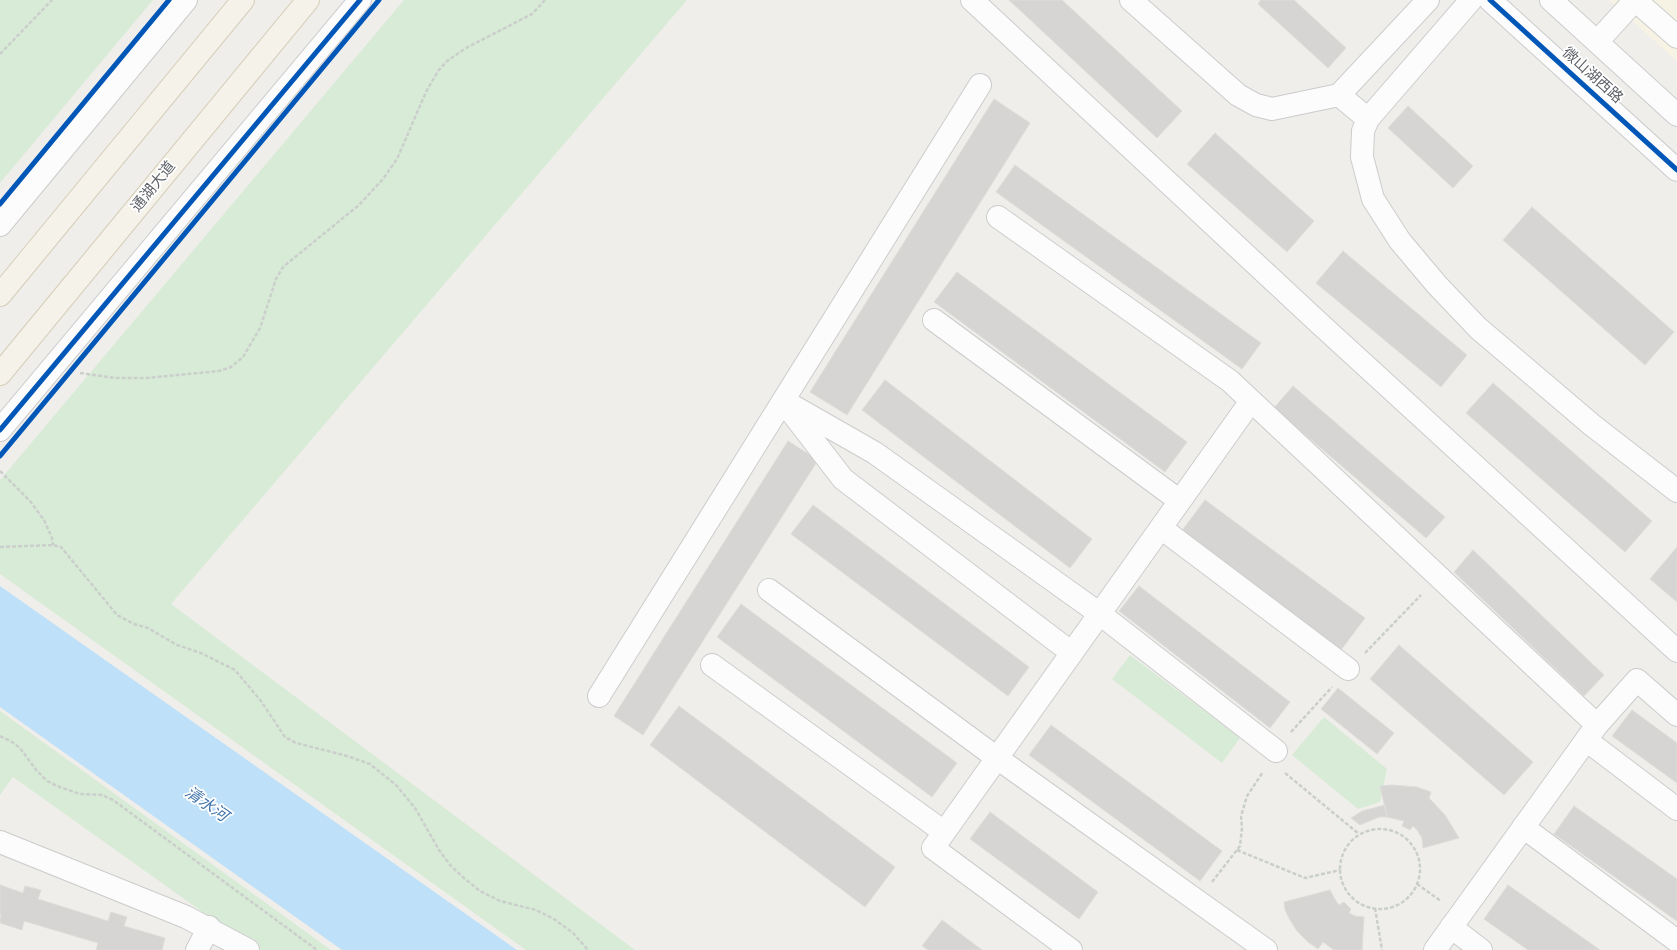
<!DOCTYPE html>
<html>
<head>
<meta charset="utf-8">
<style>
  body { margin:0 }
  canvas { display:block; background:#efeeea }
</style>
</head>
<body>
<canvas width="1677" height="950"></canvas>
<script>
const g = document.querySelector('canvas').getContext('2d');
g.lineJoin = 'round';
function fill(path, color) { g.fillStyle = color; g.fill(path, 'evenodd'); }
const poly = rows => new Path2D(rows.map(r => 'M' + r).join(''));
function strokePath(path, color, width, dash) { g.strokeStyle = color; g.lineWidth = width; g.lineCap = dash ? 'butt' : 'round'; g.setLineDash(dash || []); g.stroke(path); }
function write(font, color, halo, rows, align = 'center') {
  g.font = font + ' "Sofia Sans Condensed","Noto Sans SC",sans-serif'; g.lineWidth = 3.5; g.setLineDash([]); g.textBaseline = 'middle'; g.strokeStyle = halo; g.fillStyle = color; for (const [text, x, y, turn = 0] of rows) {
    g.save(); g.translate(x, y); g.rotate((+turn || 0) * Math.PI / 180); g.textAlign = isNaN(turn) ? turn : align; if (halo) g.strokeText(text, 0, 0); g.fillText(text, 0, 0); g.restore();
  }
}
fill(poly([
  [1609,0,1677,0,1677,61]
]), '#f7f3e4');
fill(poly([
  [0,0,153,0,0,183],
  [404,0,687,0,171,604,635,950,526,950,0,574,0,480],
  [1130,655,1240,738,1222,763,1112,679],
  [0,711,331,950,256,950,13,777,0,795],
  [1324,717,1387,769,1380,802,1358,809,1292,755]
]), '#d8ebd6');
fill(poly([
  [0,586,517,950,342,950,0,707]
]), '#bfe0f9');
const building = poly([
  [1009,0,1062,0,1182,111,1157,138,1009,0],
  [1261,0,1294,0,1346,48,1328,68,1258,4,1261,0],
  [994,99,1030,123,847,415,810,392,994,99],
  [1408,106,1473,166,1453,188,1388,128,1408,106],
  [1215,133,1314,221,1287,252,1187,164,1215,133],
  [1015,165,1261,343,1242,369,996,192,1015,165],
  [1532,207,1674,332,1645,365,1503,240,1532,207],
  [1343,251,1467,355,1441,387,1316,283,1343,251],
  [957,272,1187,442,1165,472,934,302,957,272],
  [885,380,1092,539,1070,568,862,410,885,380],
  [1493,383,1652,521,1625,552,1466,413,1493,383],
  [1293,386,1445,517,1426,538,1274,408,1293,386],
  [788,441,818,460,643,735,614,716,788,441],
  [1205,500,1365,618,1341,650,1181,532,1205,500],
  [813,505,1029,667,1008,696,791,534,813,505],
  [1677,547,1677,602,1650,579,1677,547],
  [1473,550,1604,675,1584,696,1454,572,1473,550],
  [1139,586,1290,702,1270,728,1119,611,1139,586],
  [741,604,957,763,932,797,717,637,741,604],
  [1399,645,1533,762,1504,795,1370,679,1399,645],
  [1338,688,1394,733,1377,754,1321,709,1338,688],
  [679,706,895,867,865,907,650,745,679,706],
  [1632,710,1677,743,1677,783,1612,736,1632,710],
  [1051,725,1222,851,1200,881,1029,755,1051,725],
  [1392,785,1417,787,1431,792,1429,798,1445,815,1459,838,1423,848,1422,838,1417,830,1413,826,1410,830,1402,826,1404,821,1387,817,1380,786,1392,785],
  [1385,805,1387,817,1379,817,1360,825,1351,818,1362,811,1385,805],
  [1574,806,1677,879,1677,921,1554,834,1574,806],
  [990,812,1098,892,1079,919,970,839,990,812],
  [0,885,23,893,25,886,41,890,38,899,108,921,111,912,127,917,124,926,165,938,162,950,96,950,98,943,24,921,22,930,0,923,1,915,0,914,0,885],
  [1508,885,1600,950,1528,950,1484,919,1508,885],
  [1330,890,1336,901,1339,905,1344,902,1351,909,1349,913,1355,916,1364,917,1362,950,1334,950,1323,942,1318,949,1308,942,1297,931,1290,920,1285,910,1284,902,1330,890],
  [942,920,982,950,928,950,922,946,942,920]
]);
fill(building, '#d6d5d3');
strokePath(building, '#deddd9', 1);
const minor = poly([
  [972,0,1319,323,1677,651],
  [1131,0,1238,95,1256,105,1272,109,1339,95,1428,0],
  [1471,0,1368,119,1363,131,1362,157,1373,199,1400,241,1437,285,1478,328,1592,425,1677,491],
  [1490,0,1677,170],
  [1551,0,1677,115],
  [1635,0,1677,37],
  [1597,42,1635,0],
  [1339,95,1368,119],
  [998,217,1230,381,1597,725],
  [0,225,186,0],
  [934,320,1180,501],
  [784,401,875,453,1100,614,1276,751],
  [789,409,843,479,1072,653],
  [0,430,360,0],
  [1161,528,1348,669],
  [769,590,997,758,1266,950],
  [712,665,944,832],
  [599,696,980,85],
  [1586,740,1677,809],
  [1523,827,1677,941],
  [0,842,186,917,248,950],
  [1451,927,1481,950],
  [197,950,209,927],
  [1071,950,933,848,1251,401],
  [1435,950,1597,725,1637,680,1677,715]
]);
const major = poly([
  [0,295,243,0],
  [0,374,308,0]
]);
strokePath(minor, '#cbcccc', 24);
strokePath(major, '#d7ceb8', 24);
strokePath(poly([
  [0,54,52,0],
  [80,373,115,378,147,378,219,371,231,367,243,357,260,328,276,279,283,267,359,205,383,179,397,159,426,92,438,71,447,61,466,48,532,14,545,0],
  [0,471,30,501,44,520,52,538,53,545],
  [0,547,53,545,61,547,117,615,134,624,148,628,177,645,201,653,235,670,261,701,285,737,296,743,347,756,370,764,396,785,415,808,439,850,451,866,464,878,480,891,500,901,536,910,554,919,573,933,588,950],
  [1365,653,1421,595],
  [1291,732,1332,687],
  [0,736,12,742,20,748,37,771,47,781,57,786,80,794,102,795,113,800,317,950],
  [1285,773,1359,834],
  '1340 869a40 40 0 1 1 80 0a40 40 0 1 1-80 0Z',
  [1237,850,1305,878,1340,870],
  [1212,882,1240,846,1242,828,1241,816,1247,796,1263,772],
  [1417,884,1441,901],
  [1375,908,1382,950]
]), '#cacfcc', 2.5, [4, 2]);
strokePath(minor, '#fdfcfc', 22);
strokePath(major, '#f4f2e9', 22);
strokePath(poly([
  [1490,0,1677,170],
  [0,204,169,0],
  [0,430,360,0],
  [0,456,379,0]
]), '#0057b8', 5);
write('15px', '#5f6368', '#fff', [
  ["微山湖西路",1592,76,42],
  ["通湖大道",154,187,-51]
]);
write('italic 16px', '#4174aa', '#fff', [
  ["清水河",206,805,35]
]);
</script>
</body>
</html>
